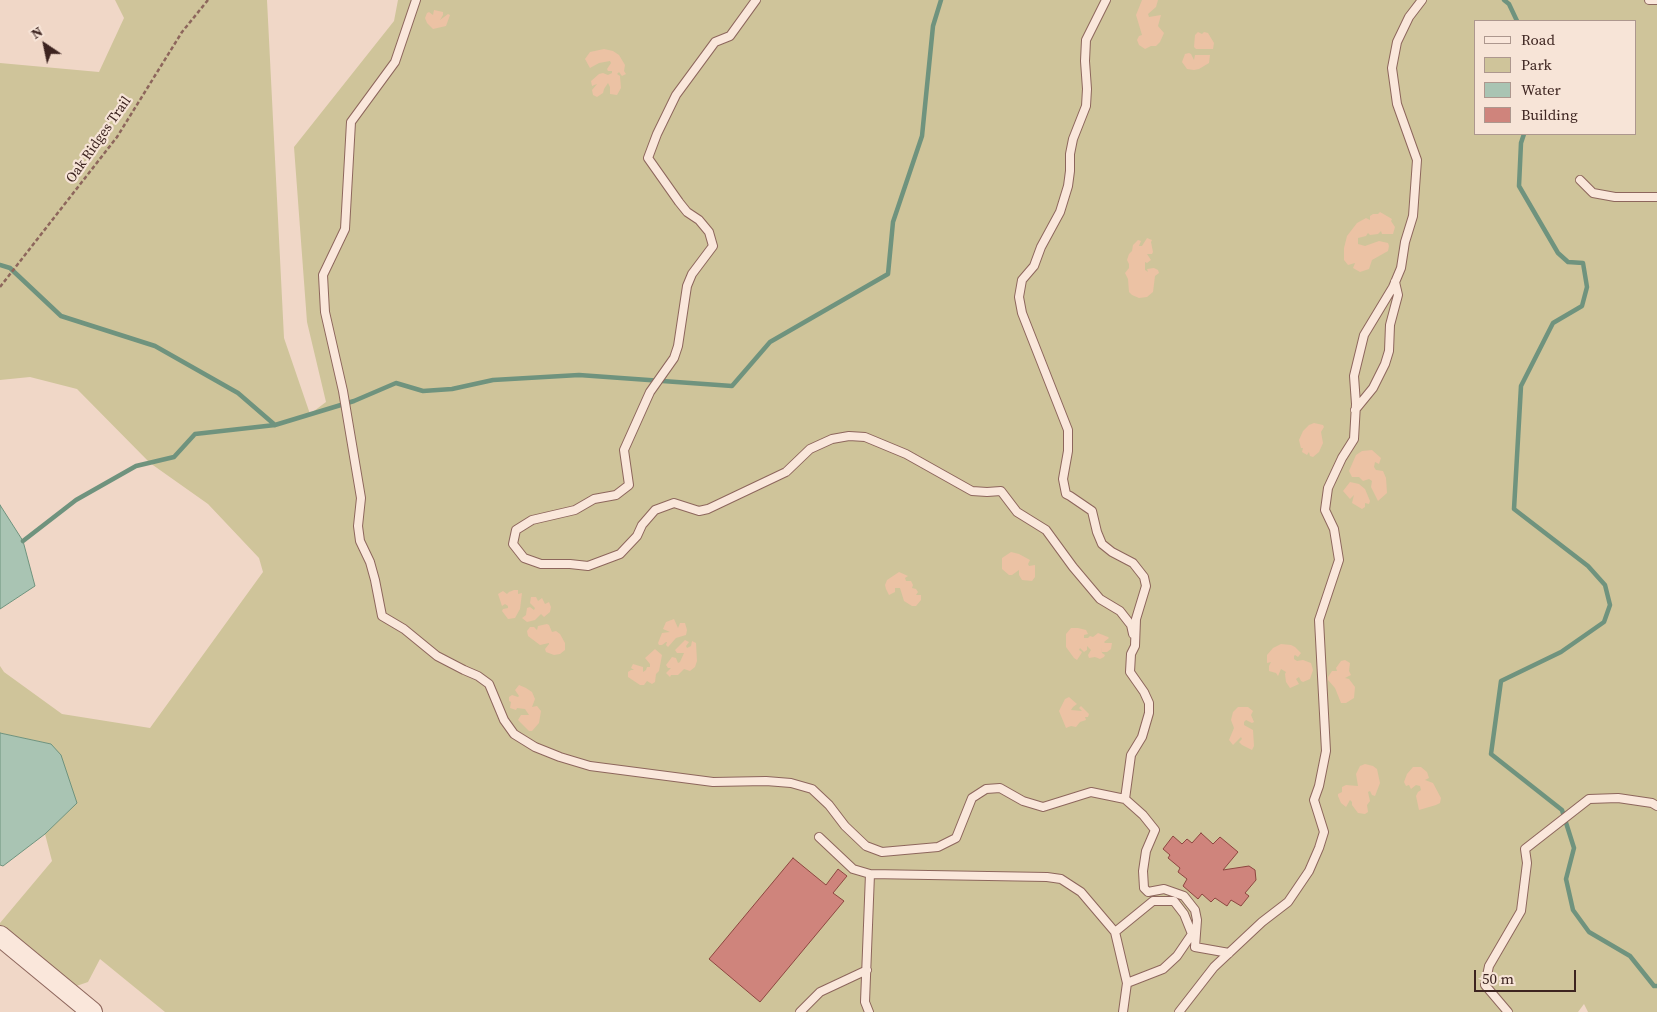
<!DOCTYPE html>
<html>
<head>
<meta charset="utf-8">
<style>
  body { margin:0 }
  #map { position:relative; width:1657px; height:1012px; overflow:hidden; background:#f0d7c7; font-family:"Source Serif 4",serif }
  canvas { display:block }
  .legend { position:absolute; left:1474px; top:20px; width:162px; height:115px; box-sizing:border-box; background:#f7e4d7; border:1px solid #ad978e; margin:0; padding:6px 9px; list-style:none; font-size:15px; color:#3d2420 }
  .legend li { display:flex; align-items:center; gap:10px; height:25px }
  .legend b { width:25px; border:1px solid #ad978e }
  .north { position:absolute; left:20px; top:20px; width:50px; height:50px; -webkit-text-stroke:4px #f7e4d7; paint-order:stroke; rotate:326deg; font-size:14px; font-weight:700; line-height:20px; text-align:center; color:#3d2420 }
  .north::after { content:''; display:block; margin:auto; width:18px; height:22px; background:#3d2420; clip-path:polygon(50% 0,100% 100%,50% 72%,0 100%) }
  .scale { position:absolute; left:1474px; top:970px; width:102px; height:22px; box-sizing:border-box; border:2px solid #3d2420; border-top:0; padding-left:6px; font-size:15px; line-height:18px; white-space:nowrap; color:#3d2420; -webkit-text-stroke:4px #f7e4d7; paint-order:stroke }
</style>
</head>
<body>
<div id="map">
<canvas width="1657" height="1012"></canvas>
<ul class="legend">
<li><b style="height:6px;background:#fae7db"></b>Road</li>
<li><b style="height:14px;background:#cfc49a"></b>Park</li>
<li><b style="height:14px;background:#a9c4b3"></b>Water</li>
<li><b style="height:14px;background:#cf847c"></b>Building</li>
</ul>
<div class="north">N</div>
<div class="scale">50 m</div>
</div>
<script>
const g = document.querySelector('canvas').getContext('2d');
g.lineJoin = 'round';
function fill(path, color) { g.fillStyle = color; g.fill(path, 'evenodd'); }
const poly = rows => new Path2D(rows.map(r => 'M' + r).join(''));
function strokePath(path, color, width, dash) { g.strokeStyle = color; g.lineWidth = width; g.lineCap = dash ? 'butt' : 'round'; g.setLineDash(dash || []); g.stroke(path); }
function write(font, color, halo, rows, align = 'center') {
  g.font = font + ' "Source Serif 4",serif'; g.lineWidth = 4.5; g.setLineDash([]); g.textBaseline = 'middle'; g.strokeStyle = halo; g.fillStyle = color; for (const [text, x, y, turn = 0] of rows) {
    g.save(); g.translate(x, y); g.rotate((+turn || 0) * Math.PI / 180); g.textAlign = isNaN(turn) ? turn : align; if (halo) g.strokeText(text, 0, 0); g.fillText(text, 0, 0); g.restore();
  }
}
fill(poly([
  [115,0,267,0,284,338,310,414,326,402,307,322,294,147,394,21,398,0,1657,0,1657,1012,1588,1012,1584,1004,1578,1012,165,1012,100,959,88,982,59,992,0,927,0,923,52,861,45,834,76,803,51,744,0,733,0,666,4,672,62,714,150,728,263,572,259,558,208,504,150,463,77,389,30,377,0,380,0,63,99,72,124,18],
  [1476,21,1636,21,1636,134,1476,134]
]), '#cfc49a');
fill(poly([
  [1142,0,1158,0,1156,7,1148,14,1149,17,1161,15,1158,26,1164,33,1160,42,1156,46,1151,46,1145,49,1139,45,1137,40,1139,36,1142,35,1136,15],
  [434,10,443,12,443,15,440,20,448,14,450,15,446,26,433,29,427,23,425,18,427,13,429,12,433,15],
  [1198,32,1202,34,1204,32,1208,33,1214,43,1213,49,1196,49,1194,47,1195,35],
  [604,49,613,51,619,55,625,65,624,71,626,74,622,76,619,72,617,74,620,76,621,88,617,95,610,94,610,87,608,83,604,89,603,93,597,97,593,95,592,90,597,84,592,86,591,81,599,74,603,73,608,75,612,73,612,71,608,71,607,69,611,63,610,61,599,63,590,68,585,59,590,52],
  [1189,53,1191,54,1194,60,1195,55,1210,55,1209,63,1199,69,1194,70,1187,69,1182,62,1185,54],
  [1380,212,1392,219,1391,221,1395,227,1393,234,1382,234,1381,231,1378,234,1370,235,1368,233,1366,236,1358,238,1358,244,1365,246,1379,241,1388,243,1389,246,1388,251,1372,260,1369,269,1360,272,1353,268,1355,263,1348,265,1344,260,1344,248,1347,236,1357,223,1366,218,1370,220,1370,216,1373,214,1378,214],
  [1147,238,1152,240,1151,242,1153,252,1152,254,1147,254,1151,260,1147,263,1145,262,1145,270,1148,272,1147,269,1154,268,1158,270,1159,273,1155,276,1153,292,1147,297,1139,298,1132,295,1129,292,1128,279,1125,273,1129,268,1129,264,1127,260,1129,254,1132,251,1133,245,1138,240,1141,241,1139,246,1142,246],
  [1314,423,1323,425,1324,427,1321,432,1323,443,1319,452,1313,457,1310,456,1309,452,1307,455,1302,452,1303,448,1301,448,1299,440,1303,431,1309,425],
  [1372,450,1381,458,1379,464,1375,462,1374,467,1376,470,1383,471,1386,478,1387,493,1378,501,1371,487,1372,481,1369,479,1363,481,1359,477,1352,477,1349,471,1356,455,1362,451],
  [1350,482,1359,484,1365,489,1370,501,1369,504,1365,503,1365,507,1362,509,1352,503,1354,495,1350,499,1343,491],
  [1011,552,1019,554,1030,560,1028,564,1029,566,1035,565,1035,577,1032,581,1022,580,1019,575,1019,570,1012,575,1009,575,1002,569,1002,558],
  [899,572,908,576,905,578,906,581,911,581,913,585,912,588,916,589,918,592,916,595,921,595,921,600,916,606,912,606,904,601,900,588,895,588,895,592,889,595,886,589,885,585,887,580],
  [514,590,518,590,518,594,522,593,520,609,515,618,508,619,502,611,503,609,508,608,508,606,505,604,502,606,498,594,503,591,507,594,509,592],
  [531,597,536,597,538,601,542,598,545,604,549,602,551,607,550,612,544,617,541,614,535,620,527,622,522,618,526,615,527,608,530,607,534,610,535,608,530,603],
  [674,619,678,628,680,623,685,623,687,630,686,635,676,638,668,647,666,645,667,642,666,642,662,645,659,645,658,643,662,633,670,632,663,629,666,622],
  [547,624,549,625,552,632,556,631,560,634,565,643,565,650,560,654,554,655,546,652,545,649,549,644,549,643,540,645,528,636,527,631,530,627,534,627,537,630,538,626],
  [1071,628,1078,628,1086,630,1088,634,1084,635,1084,638,1088,638,1090,636,1093,637,1098,633,1108,637,1109,638,1104,642,1105,643,1112,643,1111,649,1107,652,1102,652,1101,648,1102,653,1105,655,1104,657,1100,659,1095,657,1089,658,1088,655,1091,650,1087,646,1087,650,1084,652,1080,648,1079,650,1082,652,1081,654,1077,660,1074,658,1066,647,1066,634],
  [685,640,689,642,686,646,687,648,691,646,692,641,696,643,697,661,695,667,690,671,684,669,678,675,671,675,670,677,666,673,671,668,668,668,666,665,672,657,676,658,678,663,680,662,684,653,677,653,675,650],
  [1281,644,1291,645,1295,647,1301,653,1298,657,1295,655,1294,656,1294,659,1297,661,1303,660,1311,663,1313,670,1310,679,1303,682,1301,681,1299,677,1296,679,1299,684,1290,688,1286,682,1285,674,1286,672,1281,669,1278,676,1276,673,1269,671,1269,666,1271,662,1267,663,1267,655,1273,648],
  [655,649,662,655,659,671,656,674,655,682,652,684,647,681,644,685,640,685,628,677,628,672,631,670,634,670,631,668,633,664,643,667,643,672,646,670,647,667,650,667,650,664,645,658],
  [1345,660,1350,663,1349,671,1351,675,1345,678,1349,679,1355,687,1354,698,1346,703,1341,703,1335,688,1328,680,1328,677,1332,671,1337,671,1336,668,1341,661],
  [519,685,526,688,532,692,535,699,532,707,537,706,541,711,539,723,532,731,529,731,518,720,521,715,529,715,525,709,517,708,516,710,510,708,511,702,509,701,509,697,512,695,518,697,519,696,515,690],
  [1069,697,1077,704,1073,707,1071,710,1082,711,1079,708,1081,706,1089,714,1088,717,1085,717,1086,720,1080,722,1076,727,1071,726,1066,728,1059,711,1065,699],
  [1238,707,1248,707,1253,711,1251,715,1254,722,1252,723,1246,720,1244,722,1244,725,1253,730,1254,746,1252,750,1242,745,1239,742,1242,739,1241,737,1233,745,1229,740,1234,728,1231,720,1233,712],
  [1365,764,1373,766,1377,769,1380,783,1375,796,1372,795,1370,791,1368,792,1370,801,1367,805,1368,812,1365,814,1358,813,1352,805,1352,802,1350,800,1346,807,1341,803,1338,796,1338,794,1342,792,1342,787,1346,785,1358,786,1356,774,1360,766],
  [1413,767,1421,767,1427,772,1429,778,1425,780,1433,783,1441,798,1440,803,1436,805,1419,810,1416,796,1418,792,1421,790,1420,786,1416,785,1411,789,1409,785,1406,786,1404,782,1407,774]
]), '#ecc2a4');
const water = poly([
  [0,505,23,541,35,586,0,609,0,505],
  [0,733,51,744,61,755,77,803,45,834,3,866,0,865,0,733]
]);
fill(water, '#a9c4b3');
strokePath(water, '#6f937e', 1);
strokePath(poly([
  [1504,0,1509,4,1517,21],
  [1524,134,1521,143,1519,186,1558,253,1568,262,1583,263,1587,287,1582,306,1553,323,1521,386,1514,509,1588,566,1605,585,1610,605,1604,622,1561,652,1501,681,1491,754,1562,810,1574,848,1566,879,1573,910,1589,932,1630,956,1654,986,1657,986],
  [0,265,10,268,61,316,155,346,238,393,275,425],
  [23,541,76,500,136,466,174,457,195,434,275,425,354,401,396,383,423,391,452,389,493,380,579,375,732,386,770,342,888,274,893,222,922,136,933,26,941,0]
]), '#6f937e', 4.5);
const building = poly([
  [1201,833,1213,844,1220,837,1238,852,1223,870,1249,866,1255,870,1256,880,1245,893,1249,896,1241,906,1231,900,1227,906,1215,898,1211,902,1202,894,1198,899,1183,886,1187,879,1178,872,1180,868,1168,858,1170,855,1163,849,1173,836,1182,844,1187,839,1192,843,1201,833],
  [793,858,826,885,838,869,847,876,833,893,844,901,760,1002,709,959,793,858]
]);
fill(building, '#cf847c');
strokePath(building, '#8d4640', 1);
const service = poly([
  [416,0,395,62,351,122,345,229,323,275,325,312,343,391,361,498,358,526,360,541,370,562,375,580,382,616,404,629,437,656,464,670,478,676,489,684,504,720,514,734,535,747,560,757,590,766,713,782,766,781,791,783,812,789,829,805,845,826,866,846,882,852,938,847,956,838,972,798,986,789,1000,788,1023,801,1043,807,1091,792,1125,799,1131,755,1142,737,1149,713,1149,703,1144,692,1130,672,1131,654,1135,646,1136,619,1146,586,1144,577,1133,563,1112,552,1102,544,1097,532,1092,511,1070,496,1066,494,1063,479,1068,451,1068,430,1022,313,1019,297,1022,280,1034,266,1041,247,1060,212,1068,186,1070,171,1070,154,1073,139,1086,106,1087,89,1085,61,1086,40,1106,0],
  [756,0,730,36,715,42,676,95,657,134,648,158,679,202,687,212,699,220,709,232,713,246,692,274,687,286,678,346,674,358,650,392,624,450,629,485,616,495,594,499,575,510,532,520,516,530,513,544,524,558,541,564,570,564,588,566,620,554,637,536,642,525,655,510,674,503,699,511,708,509,786,472,810,449,832,439,849,436,865,437,906,454,972,491,987,492,1001,491,1017,512,1046,530,1073,567,1100,599,1120,611,1131,625,1133,634],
  [1649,0,1657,0],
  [1580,180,1593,193,1615,197,1657,197],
  [1355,410,1373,388,1385,364,1389,351,1390,325,1398,295,1395,282],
  [1125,799,1143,815,1155,830,1146,851,1143,871,1144,888,1148,892,1164,889,1184,896,1195,910,1197,920,1195,947,1229,953],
  [819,837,853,869,870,874,1047,877,1061,879,1081,892,1115,932,1127,983,1123,1012],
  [1115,932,1153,901,1174,901,1184,914,1192,934,1177,956,1163,969,1127,983],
  [800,1012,820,992,867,970],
  [869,1012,865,1002,870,874],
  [1179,1012,1214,967,1262,922,1288,902,1309,871,1319,848,1324,832,1314,800,1319,786,1326,751,1319,620,1339,560,1334,529,1325,510,1328,488,1342,458,1354,439,1356,404,1354,376,1364,335,1393,287,1401,268,1405,242,1413,216,1417,160,1397,104,1392,68,1397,42,1409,17,1422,0],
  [1508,1012,1485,985,1489,966,1521,911,1527,863,1525,849,1589,799,1618,798,1652,803,1657,806]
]);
const tertiary = poly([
  [0,936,92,1012]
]);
strokePath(service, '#8d665c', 10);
strokePath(tertiary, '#8d665c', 22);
strokePath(poly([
  [0,287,117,137,182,32,208,0]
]), '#8d665c', 2.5, [4, 2.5]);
strokePath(service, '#fae7db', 8);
strokePath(tertiary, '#fae7db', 20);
write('14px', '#3d2420', '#f7e4d7', [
  ["Oak Ridges Trail",99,140,-55]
]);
</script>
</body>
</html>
